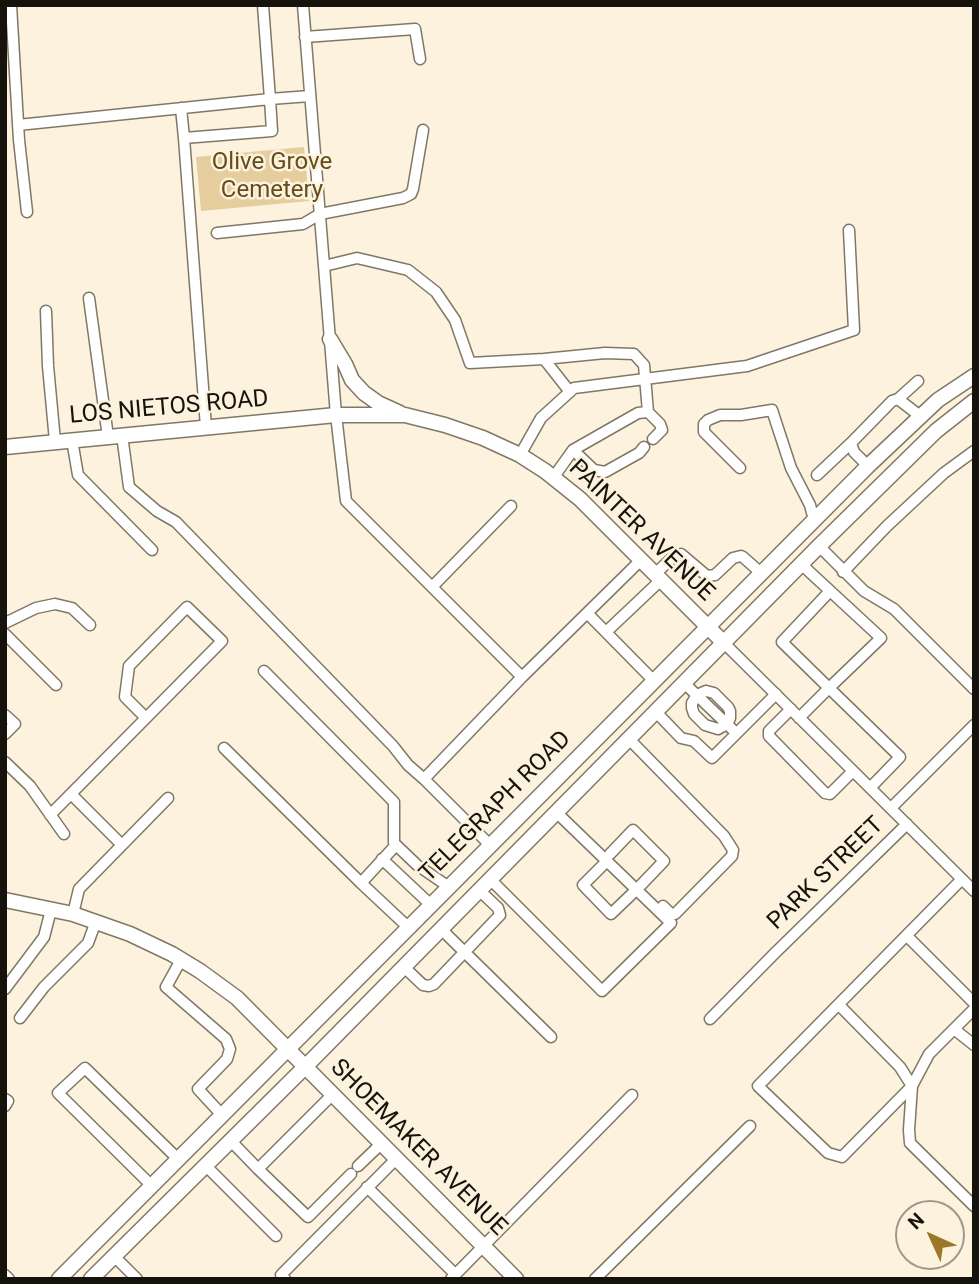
<!DOCTYPE html>
<html>
<head>
<meta charset="utf-8">
<style>
  body { margin:0 }
  #map { position:relative; width:979px; height:1284px; overflow:hidden; background:#fcf2de; font-family:Roboto,sans-serif }
  canvas { display:block }
  .frame { position:absolute; inset:0; border:7px solid #16130c; pointer-events:none }
  .north { position:absolute; left:895px; top:1200px; width:70px; height:70px; box-sizing:border-box; background:#fcf2de; border:2px solid #a0998a; border-radius:50%; rotate:315deg; font-size:19px; font-weight:700; line-height:28px; text-align:center; color:#16130c }
  .north::after { content:''; display:block; margin:auto; width:24px; height:32px; background:#9b7823; clip-path:polygon(50% 0,100% 100%,50% 72%,0 100%) }
</style>
</head>
<body>
<div id="map">
<canvas width="979" height="1284"></canvas>
<div class="frame"></div>
<div class="north">N</div>
</div>
<script>
const g = document.querySelector('canvas').getContext('2d');
g.lineJoin = 'round';
function fill(path, color) { g.fillStyle = color; g.fill(path, 'evenodd'); }
const poly = rows => new Path2D(rows.map(r => 'M' + r).join(''));
function strokePath(path, color, width, dash) { g.strokeStyle = color; g.lineWidth = width; g.lineCap = dash ? 'butt' : 'round'; g.setLineDash(dash || []); g.stroke(path); }
function write(font, color, halo, rows, align = 'center') {
  g.font = font + ' Roboto,sans-serif'; g.lineWidth = 5; g.setLineDash([]); g.textBaseline = 'middle'; g.strokeStyle = halo; g.fillStyle = color; for (const [text, x, y, turn = 0] of rows) {
    g.save(); g.translate(x, y); g.rotate((+turn || 0) * Math.PI / 180); g.textAlign = isNaN(turn) ? turn : align; if (halo) g.strokeText(text, 0, 0); g.fillText(text, 0, 0); g.restore();
  }
}
fill(poly([
  [304,147,309,201,201,211,196,157]
]), '#e5cd9d');
const minor = poly([
  [11,5,19,140,27,212],
  [263,5,270,99,310,96],
  [303,5,336,415,346,501,522,677,424,779,490,845],
  [305,37,415,29,420,59],
  [181,108,184,138],
  [18,125,270,99,272,131,184,138,206,427],
  [217,233,303,224,320,214,403,198,411,194,413,189,423,130],
  [324,266,357,258,408,270,436,292,455,320,470,363,544,359],
  [89,298,108,437],
  [46,311,48,366,55,441],
  [570,392,544,359,605,353,634,354,644,365,648,412,660,424,662,430,653,439],
  [898,399,920,416],
  [122,435,129,487,157,511,176,522,393,746,408,765,424,779],
  [72,440,78,475,152,550],
  [573,450,594,470,605,472,639,453,644,447],
  [520,455,541,418,574,388,747,366,854,330,849,230],
  [868,466,854,452,851,443,892,401,898,399,918,381],
  [740,468,704,432,704,424,708,420,720,415,741,415,772,410,791,468,810,505,814,520],
  [817,475,851,443],
  [553,478,573,450,638,413,648,412],
  [819,546,864,591,894,609,974,689],
  [801,564,881,638,829,688,900,757,870,788],
  [843,572,887,526,944,473,974,451],
  [655,574,672,558,681,554,707,576,715,575,733,558,741,556,743,557,761,573],
  [432,587,511,506],
  [587,613,654,681],
  [5,623,36,608,55,604,72,608,90,625],
  [606,632,661,580],
  [5,634,56,685],
  [723,642,974,891],
  [264,671,394,802,394,843,417,865,449,887],
  [522,677,641,560],
  [683,682,732,729],
  [706,691,714,693,728,707,730,711,730,718,727,724,718,729,705,725,694,714,692,708,692,703,697,695,706,691],
  [791,709,769,731,769,736,825,793,830,794,853,771],
  [655,711,681,738,694,741,712,758,776,694],
  [5,715,15,724,5,734],
  [799,718,829,688,782,642,830,591],
  [628,738,724,836,733,850,732,856,675,914,671,914,663,906],
  [224,748,361,883,409,928],
  [5,762,30,786,64,834],
  [71,794,122,845],
  [891,808,974,725],
  [50,815,146,718,222,641,187,607,129,666,125,697,146,718],
  [610,854,633,830,664,861,641,885],
  [382,859,431,905],
  [607,861,583,885,611,914,636,890],
  [490,879,602,991,671,923,556,812],
  [962,879,758,1086,828,1153,842,1157,912,1086,929,1054,974,1009],
  [361,883,396,845],
  [73,914,79,889,168,798],
  [441,929,551,1037],
  [907,936,974,1003],
  [181,960,166,987,226,1039,230,1049,227,1059,198,1089,222,1115],
  [403,966,423,985,429,986,434,984,500,915,498,908,479,890],
  [5,989,44,937,51,910],
  [839,1005,900,1067,912,1086,909,1130,910,1143,974,1206],
  [20,1018,44,987,88,943,96,921],
  [710,1019,774,954,907,824],
  [954,1029,974,1045],
  [5,1099,8,1101,5,1106],
  [230,1140,258,1169,333,1094],
  [205,1165,276,1236],
  [358,1166,381,1144],
  [258,1169,308,1217,351,1174],
  [152,1186,58,1093,85,1068,178,1159],
  [367,1187,455,1274],
  [114,1256,137,1279],
  [5,1275,9,1279],
  [285,1279,281,1275,396,1159],
  [451,1279,632,1095],
  [595,1279,750,1126]
]);
const major = poly([
  [330,339,345,364,352,380,364,393,378,403,400,413],
  [5,447,336,415,405,415,445,425,483,438,520,455,545,471,580,499,723,642],
  [5,900,73,914,130,934,172,954,200,971,237,998,516,1279],
  [59,1279,868,466,938,400,974,376],
  [91,1279,306,1066,819,546,936,431,974,401]
]);
strokePath(minor, '#807866', 13);
strokePath(major, '#807866', 17);
strokePath(minor, '#fff', 10);
strokePath(major, '#fff', 14);
write('24px', '#634d19', '#fcf2de', [
  ["Olive Grove",272,163],
  ["Cemetery",272,191]
]);
write('24px', '#16130c', '#fcf2de', [
  ["LOS NIETOS ROAD",169,408,-5],
  ["PAINTER AVENUE",641,531,44],
  ["TELEGRAPH ROAD",496,807,-45],
  ["PARK STREET",826,874,-44],
  ["SHOEMAKER AVENUE",418,1148,45]
]);
</script>
</body>
</html>
